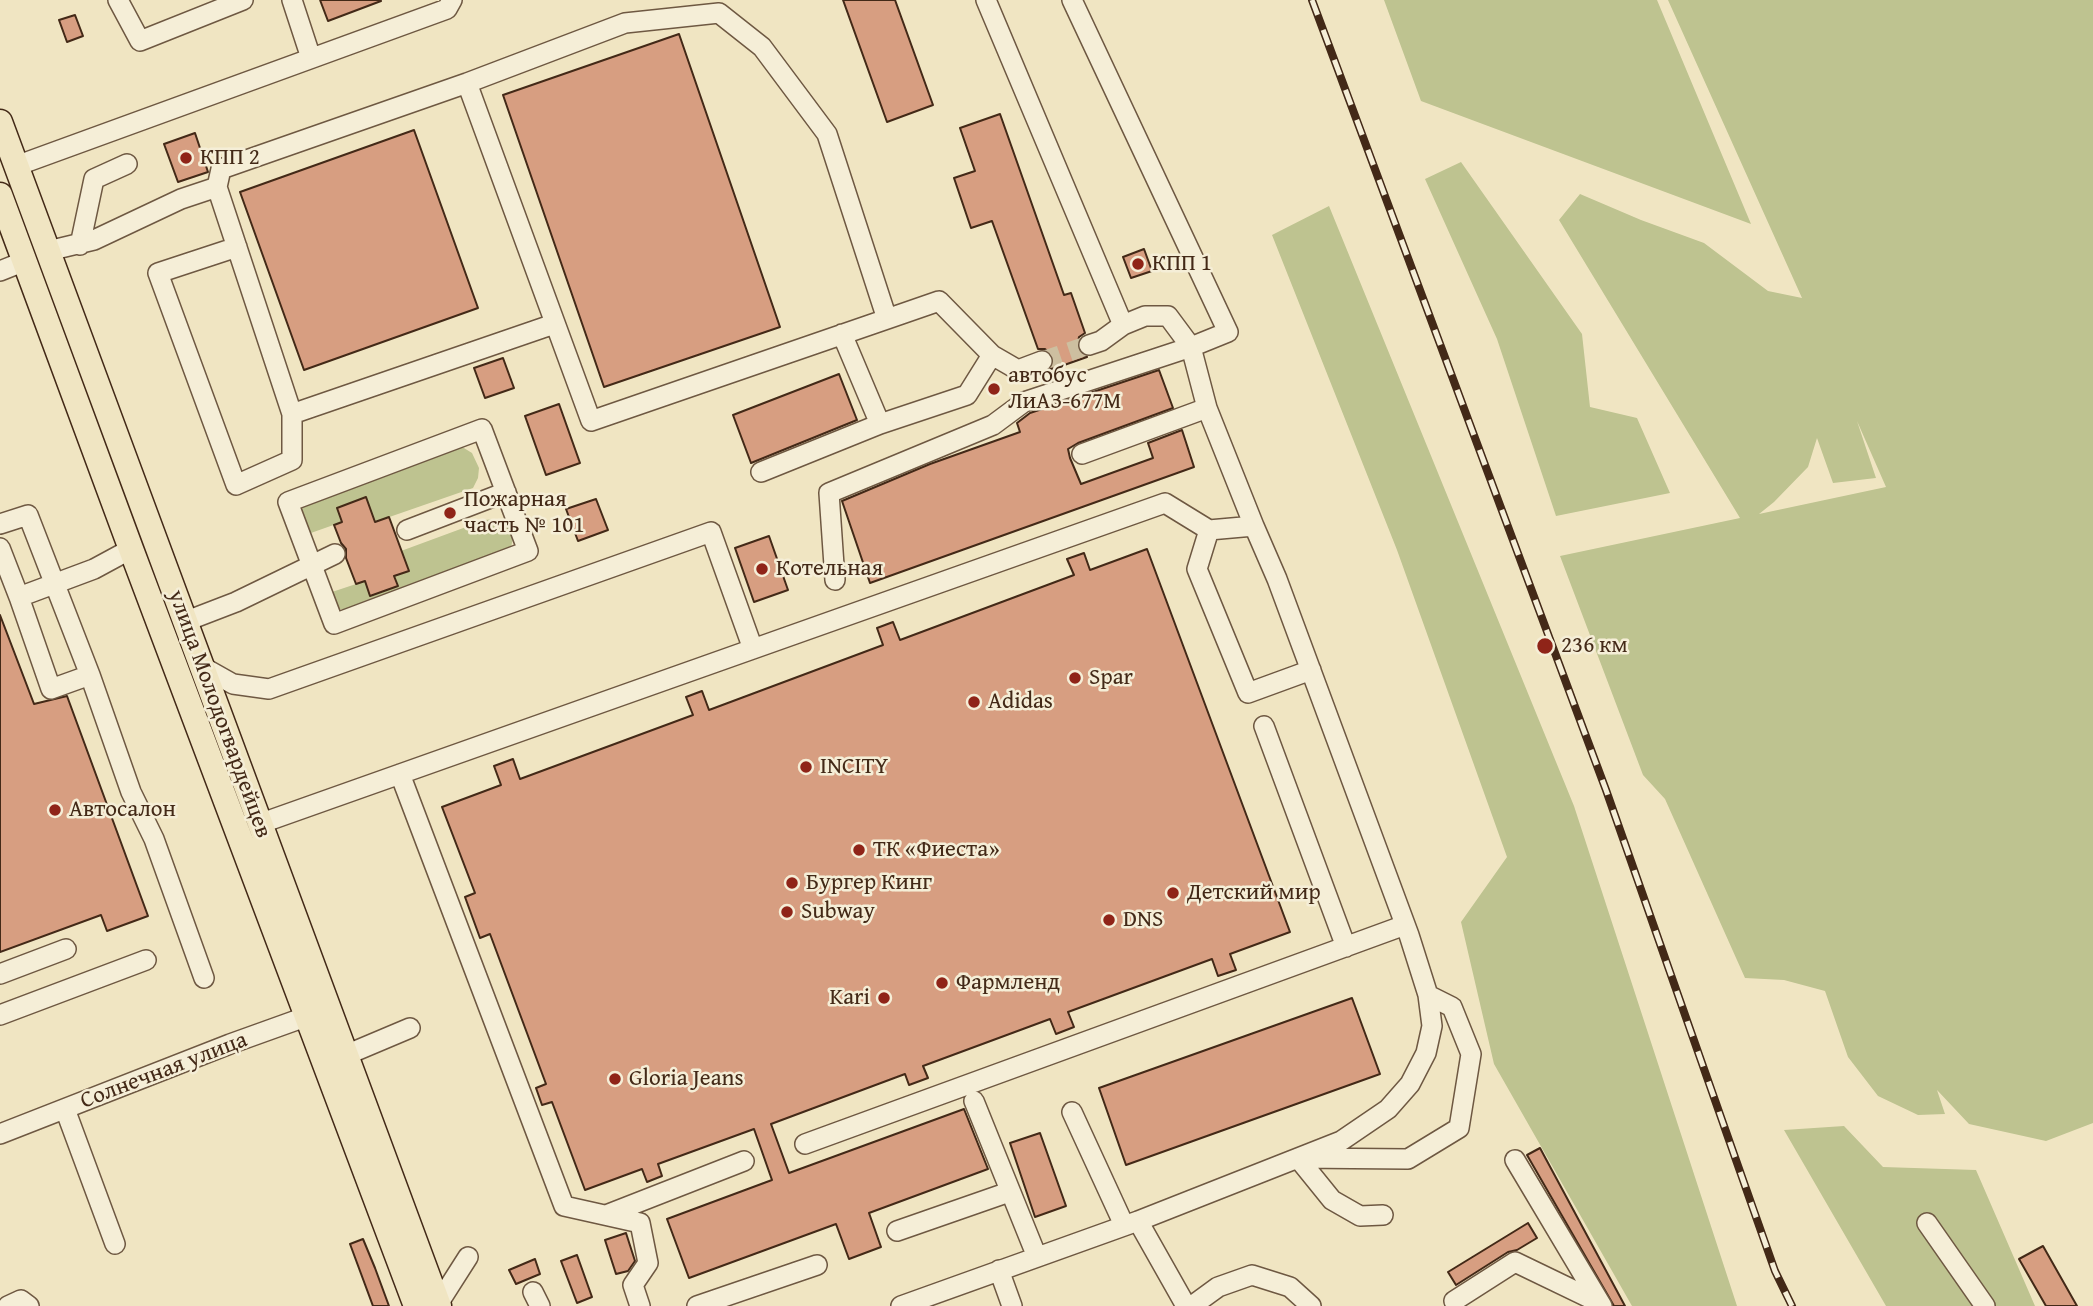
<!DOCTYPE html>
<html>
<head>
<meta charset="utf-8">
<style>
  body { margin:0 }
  canvas { display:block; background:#f0e5c2 }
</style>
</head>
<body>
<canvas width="2093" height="1306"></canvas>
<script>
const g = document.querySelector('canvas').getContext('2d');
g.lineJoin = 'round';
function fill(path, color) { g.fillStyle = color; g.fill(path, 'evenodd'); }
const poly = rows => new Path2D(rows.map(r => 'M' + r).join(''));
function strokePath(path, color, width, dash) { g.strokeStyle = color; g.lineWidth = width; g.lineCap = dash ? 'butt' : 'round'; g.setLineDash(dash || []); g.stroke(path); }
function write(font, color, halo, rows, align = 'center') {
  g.font = font + ' "Gentium Book Plus",serif'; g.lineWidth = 5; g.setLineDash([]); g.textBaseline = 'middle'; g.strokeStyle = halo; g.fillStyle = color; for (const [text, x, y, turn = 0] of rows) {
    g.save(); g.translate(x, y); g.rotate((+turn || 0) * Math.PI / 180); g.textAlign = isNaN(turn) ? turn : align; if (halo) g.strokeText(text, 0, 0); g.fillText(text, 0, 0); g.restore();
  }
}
fill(poly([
  [1384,0,1657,0,1751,224,1421,101],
  [1668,0,2093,0,2093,1123,2046,1141,1969,1124,1937,1090,1945,1114,1918,1115,1878,1096,1848,1057,1825,991,1784,980,1745,978,1665,799,1643,775,1560,556,1740,518,1559,220,1580,194,1641,220,1704,243,1768,291,1802,298],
  [1857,421,1886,487,1759,514,1774,502,1808,467,1817,438,1833,483,1876,478],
  [1461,162,1582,334,1590,407,1637,418,1670,493,1556,516,1497,339,1425,179],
  [1329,206,1574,806,1737,1306,1632,1306,1494,1064,1461,922,1507,857,1397,550,1272,235],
  [459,445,472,453,479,468,478,478,473,488,375,522,366,497,337,508,342,522,308,534,301,511,304,505],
  [495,519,509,527,513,538,510,552,348,610,340,609,336,605,329,593,365,581,370,596,394,576,409,571,401,551,485,520],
  [1844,1126,1883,1167,1976,1170,2035,1306,1886,1306,1784,1130]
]), '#bec390');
const building = poly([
  [320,0,380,0,381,1,328,21,320,0],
  [843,0,895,0,933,105,887,122,843,0],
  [75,15,83,36,67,42,59,20,75,15],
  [679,34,780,327,604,387,503,95,679,34],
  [1000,114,1064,295,1071,293,1085,333,1079,337,1077,348,1080,354,1087,357,1050,370,1054,364,1053,356,1045,349,1038,349,992,221,971,228,954,178,975,171,960,128,1000,114],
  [414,130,478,308,304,370,240,192,414,130],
  [195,133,208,172,178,182,164,144,195,133],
  [1144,249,1152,271,1131,278,1123,257,1144,249],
  [503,358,514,388,485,398,474,368,503,358],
  [1159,370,1173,408,1078,443,1068,449,1070,458,1081,484,1153,458,1148,443,1182,430,1194,467,870,583,842,501,930,464,1020,432,1017,423,1030,413,1159,370],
  [839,374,857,420,751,463,733,415,839,374],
  [559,404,580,463,546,475,525,416,559,404],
  [366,497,375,522,389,517,409,571,394,576,398,586,370,596,365,581,356,584,346,558,346,549,341,543,334,525,342,522,337,508,366,497],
  [596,499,608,530,578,541,566,509,596,499],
  [769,536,788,590,754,602,735,548,769,536],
  [1147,549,1290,932,1230,954,1236,970,1218,976,1212,959,1068,1012,1074,1027,1056,1034,1050,1019,923,1066,928,1078,909,1085,905,1074,771,1124,789,1173,964,1109,988,1169,869,1213,881,1247,849,1259,836,1224,689,1278,667,1219,772,1180,754,1129,658,1164,662,1176,647,1182,642,1169,585,1190,552,1102,542,1105,536,1088,546,1084,490,934,480,938,465,897,475,893,442,807,501,785,494,766,513,759,520,779,693,715,686,697,702,691,709,710,883,645,877,628,893,622,900,640,1074,575,1067,559,1084,553,1090,570,1147,549],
  [0,615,34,704,67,696,148,916,107,931,101,915,0,952,0,615],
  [1352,998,1380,1074,1126,1165,1099,1088,1352,998],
  [1040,1133,1066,1206,1035,1217,1010,1143,1040,1133],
  [1540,1148,1625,1306,1614,1306,1527,1155,1540,1148],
  [1528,1223,1537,1238,1517,1250,1508,1252,1456,1285,1448,1272,1528,1223],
  [626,1233,635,1261,628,1271,616,1274,605,1240,626,1233],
  [363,1239,375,1268,389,1306,373,1306,350,1244,363,1239],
  [2043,1246,2077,1306,2046,1306,2019,1259,2043,1246],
  [577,1255,592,1297,577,1303,561,1261,577,1255],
  [535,1259,540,1274,516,1284,509,1270,535,1259]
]);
fill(building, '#d79e81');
strokePath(building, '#432917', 2);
strokePath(poly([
  [1042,361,1089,345]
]), '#cdbfa0', 19, [19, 10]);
const minor = poly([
  [118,0,140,41,243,0],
  [292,0,311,58],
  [986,0,1123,325],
  [467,83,591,421,887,319,827,134,762,47,719,13,625,23,467,83,221,169,217,187,292,414,554,324],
  [16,166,447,9,452,0],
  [80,245,94,179,127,164],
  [237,247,158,273,236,485,292,460,292,414],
  [48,251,94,240,181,199,217,187],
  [0,271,25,261],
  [887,319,939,301,992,355,1018,370,1042,361],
  [842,334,880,424],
  [1089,345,1101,341,1123,325,1145,316,1168,316,1191,347,1207,408,1254,526],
  [482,429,528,551,334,624,288,502,482,429],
  [1082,454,1207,408],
  [761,472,880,424,967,395,992,355],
  [0,524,28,515,90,675,131,792,154,839,204,978],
  [407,530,506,492],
  [1209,530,1197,569,1248,693,1311,670],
  [0,548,19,597,94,569,131,549],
  [835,580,829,493,993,425,1024,402,1191,347,1228,332,1072,0],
  [19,597,51,689,90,675],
  [184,622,236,602,335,554],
  [201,666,233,684,269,689,711,532,753,649],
  [1264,726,1346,947],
  [400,774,564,1206,640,1223,648,1263,633,1285,640,1306],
  [259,824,1165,503,1209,530,1254,526,1277,579,1409,935,1428,995,1432,1026,1426,1053,1410,1084,1388,1109,1341,1141,1138,1221,901,1306],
  [0,974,66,949],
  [0,1015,146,960],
  [346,1055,410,1028],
  [974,1101,1037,1257],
  [65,1109,115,1244],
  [1072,1112,1124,1225],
  [0,1134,230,1044,308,1016],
  [805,1144,1405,925],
  [1515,1160,1602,1306],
  [606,1215,744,1161],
  [1383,1215,1360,1216,1332,1200,1298,1158,1408,1159,1459,1128,1471,1054,1452,1007,1428,995],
  [1138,1221,1186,1306],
  [1927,1223,1985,1306],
  [897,1231,1009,1192],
  [999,1270,1012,1306],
  [533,1292,540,1306],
  [1454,1301,1515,1262,1600,1303],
  [438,1304,468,1257],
  [8,1306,21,1300,29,1306],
  [697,1306,817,1265],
  [1192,1306,1218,1287,1252,1275,1290,1287,1311,1306]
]);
const major = poly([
  [0,122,439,1306],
  [0,195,131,549,416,1306]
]);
strokePath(minor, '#6e5842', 22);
strokePath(major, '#432917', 27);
strokePath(minor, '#f5eed7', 19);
strokePath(major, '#f0e5c2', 24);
const rail = poly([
  [1312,0,1606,790,1775,1271,1792,1306]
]);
strokePath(rail, '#432917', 8);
strokePath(rail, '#f5eed7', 5, [16]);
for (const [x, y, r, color] of [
  [186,158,7,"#8f2418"],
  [1138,264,7,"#8f2418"],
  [994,389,7,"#8f2418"],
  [450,513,7,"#8f2418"],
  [762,569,7,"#8f2418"],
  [1545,646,9,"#8f2418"],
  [1075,678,7,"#8f2418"],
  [974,702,7,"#8f2418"],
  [806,767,7,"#8f2418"],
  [55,810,7,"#8f2418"],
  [859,850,7,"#8f2418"],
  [792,883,7,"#8f2418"],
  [1173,893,7,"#8f2418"],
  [787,912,7,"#8f2418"],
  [1109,920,7,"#8f2418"],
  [942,983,7,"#8f2418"],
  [884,998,7,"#8f2418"],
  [615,1079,7,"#8f2418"]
]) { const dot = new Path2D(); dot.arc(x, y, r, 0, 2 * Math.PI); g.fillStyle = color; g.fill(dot); strokePath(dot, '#f5eed7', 2.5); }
write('23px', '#432917', '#f5eed7', [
  ["КПП 2",200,158],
  ["КПП 1",1152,264],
  ["автобус",1008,376],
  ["ЛиАЗ-677М",1008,402],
  ["Пожарная",464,500],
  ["часть № 101",464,526],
  ["Котельная",776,569],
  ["236 км",1561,646],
  ["Spar",1089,678],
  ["Adidas",988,702],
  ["INCITY",820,767],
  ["Автосалон",69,810],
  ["ТК «Фиеста»",873,850],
  ["Бургер Кинг",806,883],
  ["Детский мир",1187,893],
  ["Subway",801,912],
  ["DNS",1123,920],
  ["Фармленд",956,983],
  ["Kari",870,998,"right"],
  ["Gloria Jeans",629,1079]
], 'left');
write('23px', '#432917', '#f5eed7', [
  ["улица Молодогвардейцев",219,714,70],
  ["Солнечная улица",164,1071,-21]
]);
</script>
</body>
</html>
